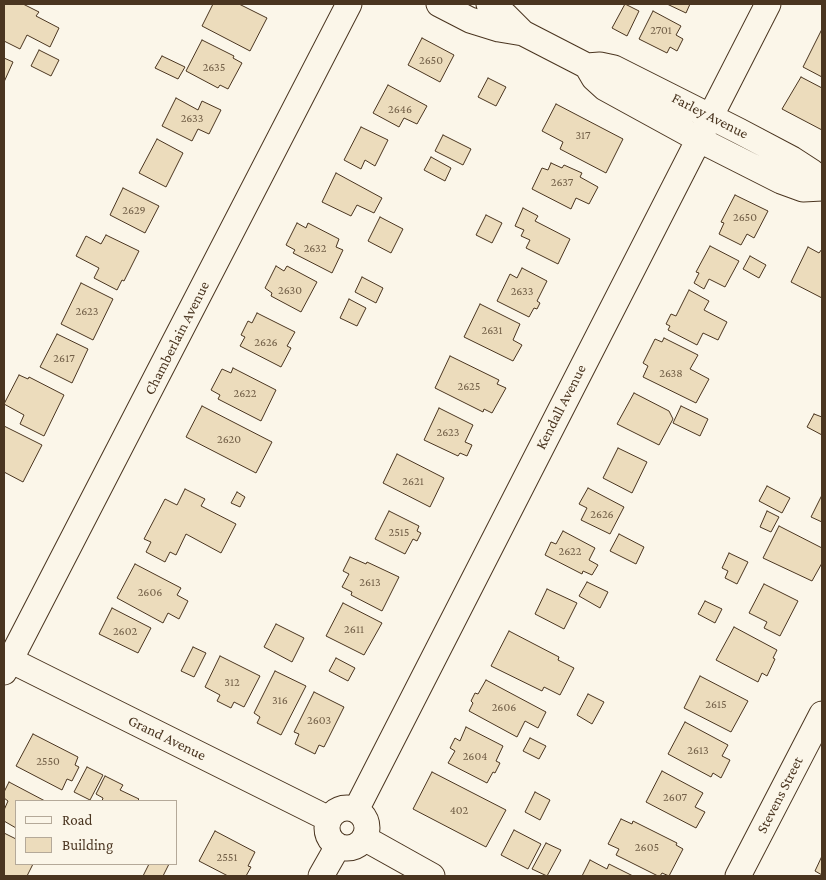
<!DOCTYPE html>
<html>
<head>
<meta charset="utf-8">
<style>
  body { margin:0 }
  #map { position:relative; width:826px; height:880px; overflow:hidden; background:#fbf6e9; font-family:"Crimson Pro",serif }
  canvas { display:block }
  .frame { position:absolute; inset:0; border:5px solid #4a3520; pointer-events:none }
  .legend { position:absolute; left:15px; top:800px; width:162px; height:65px; box-sizing:border-box; background:#fbf6e9; border:1px solid #b4a999; margin:0; padding:6px 9px; list-style:none; font-size:15px; color:#4a3520 }
  .legend li { display:flex; align-items:center; gap:10px; height:25px }
  .legend b { width:25px; border:1px solid #b4a999 }
</style>
</head>
<body>
<div id="map">
<canvas width="826" height="880"></canvas>
<div class="frame"></div>
<ul class="legend">
<li><b style="height:6px;background:#fbf6e9"></b>Road</li>
<li><b style="height:14px;background:#ecdcbc"></b>Building</li>
</ul>
</div>
<script>
const g = document.querySelector('canvas').getContext('2d');
g.lineJoin = 'round';
function fill(path, color) { g.fillStyle = color; g.fill(path, 'evenodd'); }
const poly = rows => new Path2D(rows.map(r => 'M' + r).join(''));
function strokePath(path, color, width, dash) { g.strokeStyle = color; g.lineWidth = width; g.lineCap = dash ? 'butt' : 'round'; g.setLineDash(dash || []); g.stroke(path); }
function write(font, color, halo, rows, align = 'center') {
  g.font = font + ' "Crimson Pro",serif'; g.lineWidth = 4; g.setLineDash([]); g.textBaseline = 'middle'; g.strokeStyle = halo; g.fillStyle = color; for (const [text, x, y, turn = 0] of rows) {
    g.save(); g.translate(x, y); g.rotate((+turn || 0) * Math.PI / 180); g.textAlign = isNaN(turn) ? turn : align; if (halo) g.strokeText(text, 0, 0); g.fillText(text, 0, 0); g.restore();
  }
}
const building = poly([
  [4,4,23,4,39,12,36,16,59,28,50,47,27,35,20,49,4,41,4,4],
  [213,4,239,4,267,18,250,51,202,26,213,4],
  [625,4,639,11,627,36,612,28,625,4],
  [667,4,690,4,686,13,667,4],
  [653,11,681,26,676,35,683,39,677,51,670,47,667,53,639,39,653,11],
  [822,29,822,77,803,67,822,29],
  [422,38,454,55,440,82,408,65,422,38],
  [202,40,234,56,233,58,242,63,228,89,220,85,218,88,186,71,202,40],
  [39,50,59,60,51,76,31,66,39,50],
  [162,56,185,67,178,79,155,68,162,56],
  [4,58,13,62,4,82,4,58],
  [801,77,822,88,822,130,782,109,801,77],
  [488,78,506,87,496,106,478,97,488,78],
  [388,85,427,106,417,124,404,118,399,127,373,113,388,85],
  [176,98,198,110,202,101,221,110,209,134,198,129,192,141,162,126,176,98],
  [556,104,623,139,606,173,560,149,563,142,542,131,556,104],
  [361,127,388,140,375,166,365,160,361,169,344,160,361,127],
  [443,135,471,149,463,165,435,151,443,135],
  [157,139,183,153,166,187,139,173,157,139],
  [431,157,451,168,445,181,424,170,431,157],
  [551,163,562,168,564,165,582,173,580,177,598,187,589,204,576,198,571,209,532,189,542,168,548,170,551,163],
  [336,173,382,198,374,213,357,205,351,216,322,202,336,173],
  [123,188,159,206,145,233,110,215,123,188],
  [735,195,768,211,754,238,747,234,741,245,719,234,724,223,721,222,735,195],
  [523,208,538,216,535,221,570,239,558,264,526,248,530,240,521,236,524,230,515,226,523,208],
  [486,215,502,223,492,243,476,235,486,215],
  [380,217,403,229,391,253,368,241,380,217],
  [297,223,306,228,308,223,339,239,336,247,343,250,332,273,293,253,295,250,286,245,297,223],
  [106,235,139,251,124,281,122,280,117,290,94,278,99,268,76,256,86,236,101,244,106,235],
  [710,246,739,261,725,287,709,279,704,289,694,283,699,273,696,272,710,246],
  [808,247,819,253,822,249,822,298,791,282,808,247],
  [750,256,766,265,759,278,743,269,750,256],
  [276,266,284,271,287,266,317,282,301,312,271,296,272,293,265,288,276,266],
  [522,268,547,281,537,301,540,303,537,309,534,308,529,317,497,301,510,274,517,278,522,268],
  [362,277,383,288,376,303,355,292,362,277],
  [81,283,113,299,93,340,61,324,81,283],
  [689,290,709,301,704,310,727,322,718,340,703,333,697,345,668,330,670,326,666,324,671,314,676,316,689,290],
  [349,299,366,308,357,326,340,318,349,299],
  [480,304,520,324,513,340,522,345,513,361,464,337,480,304],
  [257,313,295,332,287,346,291,348,281,367,240,346,245,337,241,335,248,321,252,323,257,313],
  [57,334,88,349,72,383,40,367,57,334],
  [664,338,698,355,690,369,709,379,696,403,643,377,648,366,643,363,655,339,662,342,664,338],
  [450,356,499,380,497,384,506,388,492,413,484,409,483,412,435,388,450,356],
  [233,368,276,390,261,421,218,399,220,395,211,390,222,369,231,373,233,368],
  [19,375,28,379,29,377,64,395,44,436,20,424,24,415,4,404,19,375],
  [634,393,669,411,673,419,659,445,617,424,634,393],
  [202,406,272,442,256,473,186,437,202,406],
  [681,406,708,419,700,436,673,423,681,406],
  [439,408,473,425,465,442,472,445,467,456,460,453,458,456,424,440,439,408],
  [814,414,822,417,822,435,807,427,814,414],
  [4,426,42,445,23,482,4,472,4,426],
  [618,448,647,462,632,493,603,478,618,448],
  [397,454,444,478,430,507,383,483,397,454],
  [767,486,790,498,782,513,759,501,767,486],
  [588,488,624,507,610,534,581,520,587,508,579,504,588,488],
  [185,489,205,499,201,506,236,524,221,553,186,534,176,555,170,552,165,562,146,552,151,542,144,539,165,499,177,505,185,489],
  [237,492,245,497,240,507,231,503,237,492],
  [822,495,822,522,811,517,822,495],
  [389,511,419,526,417,531,421,533,417,541,413,539,405,554,375,539,389,511],
  [767,511,779,517,771,532,760,527,767,511],
  [779,526,822,548,822,563,812,581,763,558,779,526],
  [563,531,595,548,589,560,598,565,592,575,583,571,582,574,545,555,551,542,556,544,563,531],
  [619,534,644,547,636,564,610,551,619,534],
  [729,553,748,562,737,584,725,578,728,571,722,568,729,553],
  [350,557,366,564,367,562,399,577,382,611,351,595,352,592,342,587,349,574,343,571,350,557],
  [135,564,181,588,177,595,188,601,179,619,168,613,163,623,117,598,135,564],
  [587,582,608,592,600,608,579,596,587,582],
  [764,584,798,601,780,636,764,628,767,622,749,613,764,584],
  [547,589,577,603,564,629,535,614,547,589],
  [705,601,722,609,715,623,698,614,705,601],
  [343,603,382,623,364,655,326,636,343,603],
  [112,608,151,628,138,653,99,634,112,608],
  [276,624,304,638,292,662,264,647,276,624],
  [734,627,777,650,773,658,775,659,767,676,762,673,758,682,716,660,734,627],
  [509,631,559,657,558,660,574,668,560,695,544,687,542,691,491,666,509,631],
  [193,647,206,653,194,677,181,671,193,647],
  [220,656,260,676,244,707,234,702,231,708,217,701,220,695,205,687,220,656],
  [336,658,355,668,348,681,329,671,336,658],
  [275,671,306,686,281,735,257,723,260,717,254,713,275,671],
  [700,676,748,701,731,732,684,708,700,676],
  [486,680,546,712,538,728,525,721,517,737,469,711,473,703,471,701,475,693,478,694,486,680],
  [314,692,344,707,324,747,319,745,315,754,295,744,299,734,294,732,314,692],
  [588,694,604,702,592,724,577,715,588,694],
  [685,722,728,745,722,756,730,760,721,778,713,773,711,777,668,754,685,722],
  [466,727,503,746,496,761,500,763,495,773,493,772,487,783,448,763,455,751,450,748,455,738,460,741,466,727],
  [33,734,78,757,75,765,79,767,72,781,67,779,62,790,16,766,33,734],
  [530,738,546,746,539,759,523,751,530,738],
  [87,767,103,775,90,800,74,792,87,767],
  [662,771,703,793,695,807,705,812,696,828,646,802,662,771],
  [432,772,506,810,486,847,413,809,432,772],
  [105,776,123,785,120,790,139,799,137,801,102,801,103,798,96,794,105,776],
  [9,782,45,801,16,801,16,828,4,821,4,810,8,801,4,798,4,792,9,782],
  [535,792,550,800,540,820,525,812,535,792],
  [621,819,632,824,633,821,677,843,676,845,683,849,669,876,662,873,660,876,658,876,616,855,619,849,608,844,621,819],
  [514,830,541,844,528,869,501,855,514,830],
  [215,831,255,852,248,866,251,867,246,876,228,876,199,861,215,831],
  [4,833,16,839,16,864,33,864,27,876,4,876,4,833],
  [546,843,561,850,547,876,532,869,546,843],
  [822,856,822,875,815,871,822,856],
  [590,860,607,869,609,864,633,876,582,876,590,860],
  [149,864,169,864,163,876,143,876,149,864]
]);
fill(building, '#ecdcbc');
strokePath(building, '#4a3520', 1);
const street = poly([
  [439,4,470,20,499,29,523,33],
  [489,4,505,15,523,33,587,66,594,78,605,88,698,139,781,181,803,189,822,188],
  [587,66,600,65,614,68,739,131,792,159,812,172,822,188],
  [4,657,329,819],
  [4,672,349,4],
  '327 828a20 20 0 1 1 40 0a20 20 0 1 1-40 0Z',
  [356,810,768,4],
  [364,838,432,876],
  [321,876,338,846],
  [738,876,822,714]
]);
strokePath(street, '#4a3520', 27);
strokePath(street, '#fbf6e9', 25);
write('12px', '#725f47', null, [
  ["2701",661,30],
  ["2650",431,60],
  ["2635",214,67],
  ["2646",400,109],
  ["2633",192,118],
  ["317",583,135],
  ["2637",562,182],
  ["2629",134,210],
  ["2650",745,217],
  ["2632",315,248],
  ["2630",290,290],
  ["2633",522,291],
  ["2623",87,311],
  ["2631",492,330],
  ["2626",266,342],
  ["2617",64,358],
  ["2638",671,373],
  ["2625",469,386],
  ["2622",245,393],
  ["2623",448,432],
  ["2620",229,439],
  ["2621",413,481],
  ["2626",602,514],
  ["2515",399,532],
  ["2622",570,551],
  ["2613",370,582],
  ["2606",150,592],
  ["2611",354,629],
  ["2602",125,631],
  ["312",232,682],
  ["316",280,700],
  ["2615",716,704],
  ["2606",504,707],
  ["2603",319,720],
  ["2613",698,750],
  ["2604",475,756],
  ["2550",48,761],
  ["2607",675,797],
  ["402",459,810],
  ["2605",647,847],
  ["2551",227,857]
]);
write('15px', '#4a3520', '#fbf6e9', [
  ["Farley Avenue",710,116,27],
  ["Chamberlain Avenue",177,338,-63],
  ["Kendall Avenue",561,407,-63],
  ["Grand Avenue",167,738,26],
  ["Stevens Street",780,795,-63]
]);
</script>
</body>
</html>
